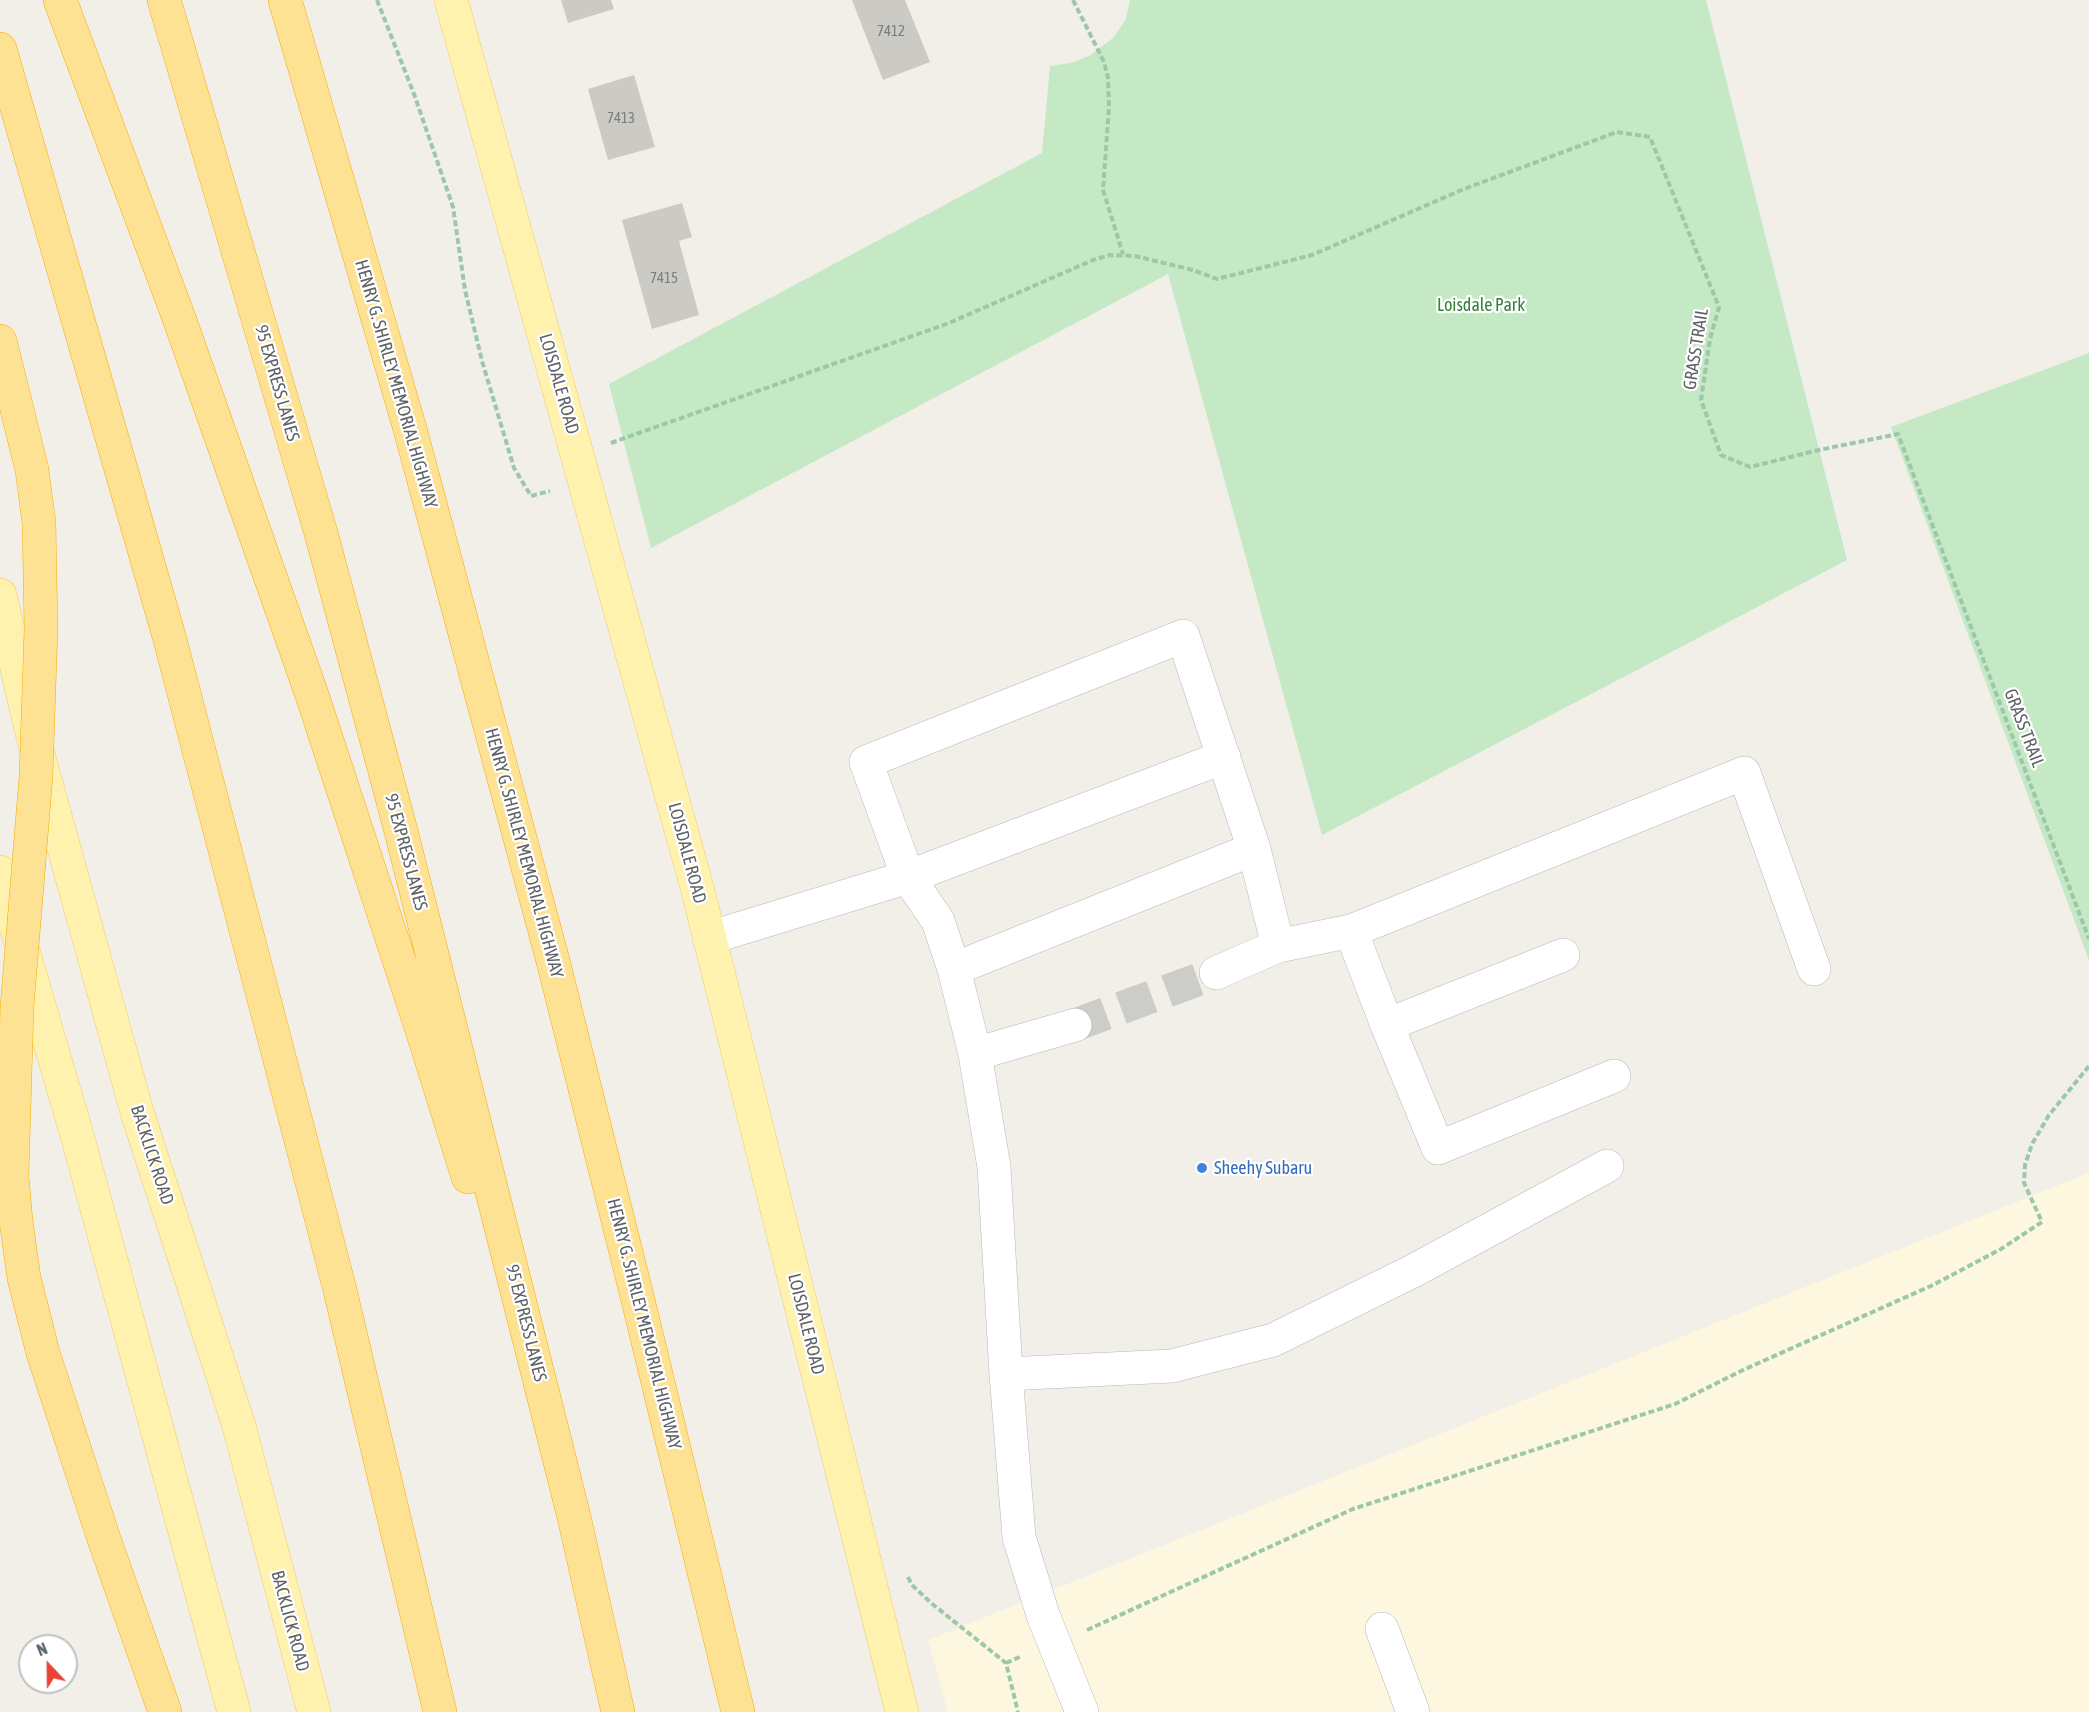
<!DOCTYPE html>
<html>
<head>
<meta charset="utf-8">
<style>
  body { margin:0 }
  #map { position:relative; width:2089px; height:1712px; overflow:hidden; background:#f1efe8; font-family:"Asap Condensed",sans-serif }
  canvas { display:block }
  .north { position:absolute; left:18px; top:1634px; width:60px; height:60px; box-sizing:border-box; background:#fff; border:2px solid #bfc1c3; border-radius:50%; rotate:338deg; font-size:16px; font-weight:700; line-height:24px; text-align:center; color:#5f6368 }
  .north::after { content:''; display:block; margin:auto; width:21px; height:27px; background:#ea4335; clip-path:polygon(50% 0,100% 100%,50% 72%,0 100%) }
</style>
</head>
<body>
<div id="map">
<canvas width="2089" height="1712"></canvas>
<div class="north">N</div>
</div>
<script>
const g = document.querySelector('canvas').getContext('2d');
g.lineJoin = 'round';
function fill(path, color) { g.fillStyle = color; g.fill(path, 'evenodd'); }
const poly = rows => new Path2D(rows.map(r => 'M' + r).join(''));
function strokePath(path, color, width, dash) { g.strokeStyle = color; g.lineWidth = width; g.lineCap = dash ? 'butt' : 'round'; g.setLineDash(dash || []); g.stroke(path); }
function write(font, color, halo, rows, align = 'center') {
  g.font = font + ' "Asap Condensed",sans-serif'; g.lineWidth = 4.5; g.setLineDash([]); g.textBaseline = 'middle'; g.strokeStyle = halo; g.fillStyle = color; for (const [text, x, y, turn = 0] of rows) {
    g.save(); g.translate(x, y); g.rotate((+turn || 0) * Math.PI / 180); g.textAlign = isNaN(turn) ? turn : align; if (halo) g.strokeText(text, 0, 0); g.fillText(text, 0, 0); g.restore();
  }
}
fill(poly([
  [2089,1173,2089,1712,948,1712,928,1640]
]), '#fef7e0');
fill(poly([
  [1130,0,1706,0,1847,560,1322,835,1168,274,651,548,609,384,1042,153,1050,66,1071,63,1091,55,1114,37,1126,19],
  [2089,353,2089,960,1891,427]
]), '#c5e8c5');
fill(poly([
  [561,0,611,0,614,9,568,23],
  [852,0,905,0,930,62,883,80],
  [634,75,655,147,608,160,588,89],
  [682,203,692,237,679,241,699,315,652,329,622,220]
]), '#cccac5');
strokePath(poly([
  [1075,1025,1216,973]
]), '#ccccc8', 33, [33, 16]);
const minor = poly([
  [1224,757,908,877,938,921,954,969,975,1054,994,1167,1006,1374,1172,1366,1273,1340,1413,1271,1607,1166],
  [1351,931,1387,1025,1438,1148,1614,1076],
  [709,938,908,877,866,762,1183,636,1254,849,1278,946],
  [954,969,1254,849],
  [1216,973,1278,946,1351,931,1744,773,1814,969],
  [1387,1025,1563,955],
  [975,1054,1075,1025],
  [1006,1374,1019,1537,1043,1615,1082,1712],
  [1382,1629,1413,1712]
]);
const major = poly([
  [451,0,698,891,902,1712],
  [0,595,31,729,137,1112,239,1426,314,1712],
  [0,872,77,1135,234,1712]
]);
const highway = poly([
  [60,0,179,318,312,695,421,1027,468,1177],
  [164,0,321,533,401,831,574,1517,618,1712],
  [285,0,410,429,553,961,637,1296,738,1712],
  [0,49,169,636,339,1286,440,1712],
  [0,341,32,470,39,523],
  [12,1176,16,1221,24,1278,43,1353,104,1539,165,1712]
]);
strokePath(minor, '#b5b8bc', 34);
strokePath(major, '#f2c960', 34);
strokePath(highway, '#f9ab00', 34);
strokePath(poly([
  [377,0,414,94,453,207,465,290,482,361,514,468,531,496,550,491],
  [1073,0,1104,62,1108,78,1109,107,1103,190,1123,254],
  [611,443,949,323,1093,260,1110,255,1135,256,1193,270,1217,279,1312,255,1464,189,1617,132,1650,137,1719,307,1710,339,1701,400,1721,455,1750,467,1819,450,1898,434,2089,939],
  [908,1577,912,1585,931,1603,1006,1663,1018,1712],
  [1087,1630,1353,1509,1675,1404,1743,1370,1933,1285,2001,1249,2042,1222,2024,1183,2025,1165,2032,1144,2049,1115,2089,1066],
  [1006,1663,1022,1656]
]), '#9cc7a9', 4, [6, 3]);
strokePath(minor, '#fff', 33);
strokePath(major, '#fff2af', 33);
strokePath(highway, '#fde293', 33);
const highwayBridge = poly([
  [12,1176,17,1007,36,776,41,628,39,523]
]);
strokePath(highwayBridge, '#f9ab00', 34, []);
strokePath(highwayBridge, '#fde293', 33);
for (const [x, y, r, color] of [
  [1202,1168,6,"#3f7fe0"]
]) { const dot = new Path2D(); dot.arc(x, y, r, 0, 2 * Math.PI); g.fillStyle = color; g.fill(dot); strokePath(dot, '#fff', 2); }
write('15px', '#7a7d7f', null, [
  ["7412",891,31],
  ["7413",621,118],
  ["7415",664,278]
]);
write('18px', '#348238', '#fff', [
  ["Loisdale Park",1481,305]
]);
write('18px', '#5f6368', '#fff', [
  ["GRASS TRAIL",1696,349,-81],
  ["95 EXPRESS LANES",277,383,74],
  ["HENRY G. SHIRLEY MEMORIAL HIGHWAY",396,384,74],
  ["LOISDALE ROAD",559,384,74],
  ["GRASS TRAIL",2024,728,69],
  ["95 EXPRESS LANES",406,852,75],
  ["HENRY G. SHIRLEY MEMORIAL HIGHWAY",524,853,75],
  ["LOISDALE ROAD",687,853,75],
  ["BACKLICK ROAD",152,1155,72],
  ["95 EXPRESS LANES",526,1323,76],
  ["HENRY G. SHIRLEY MEMORIAL HIGHWAY",644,1324,76],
  ["LOISDALE ROAD",806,1324,76],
  ["BACKLICK ROAD",290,1621,75]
]);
write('18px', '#366cbe', '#fff', [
  ["Sheehy Subaru",1214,1168]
], 'left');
</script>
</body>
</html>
